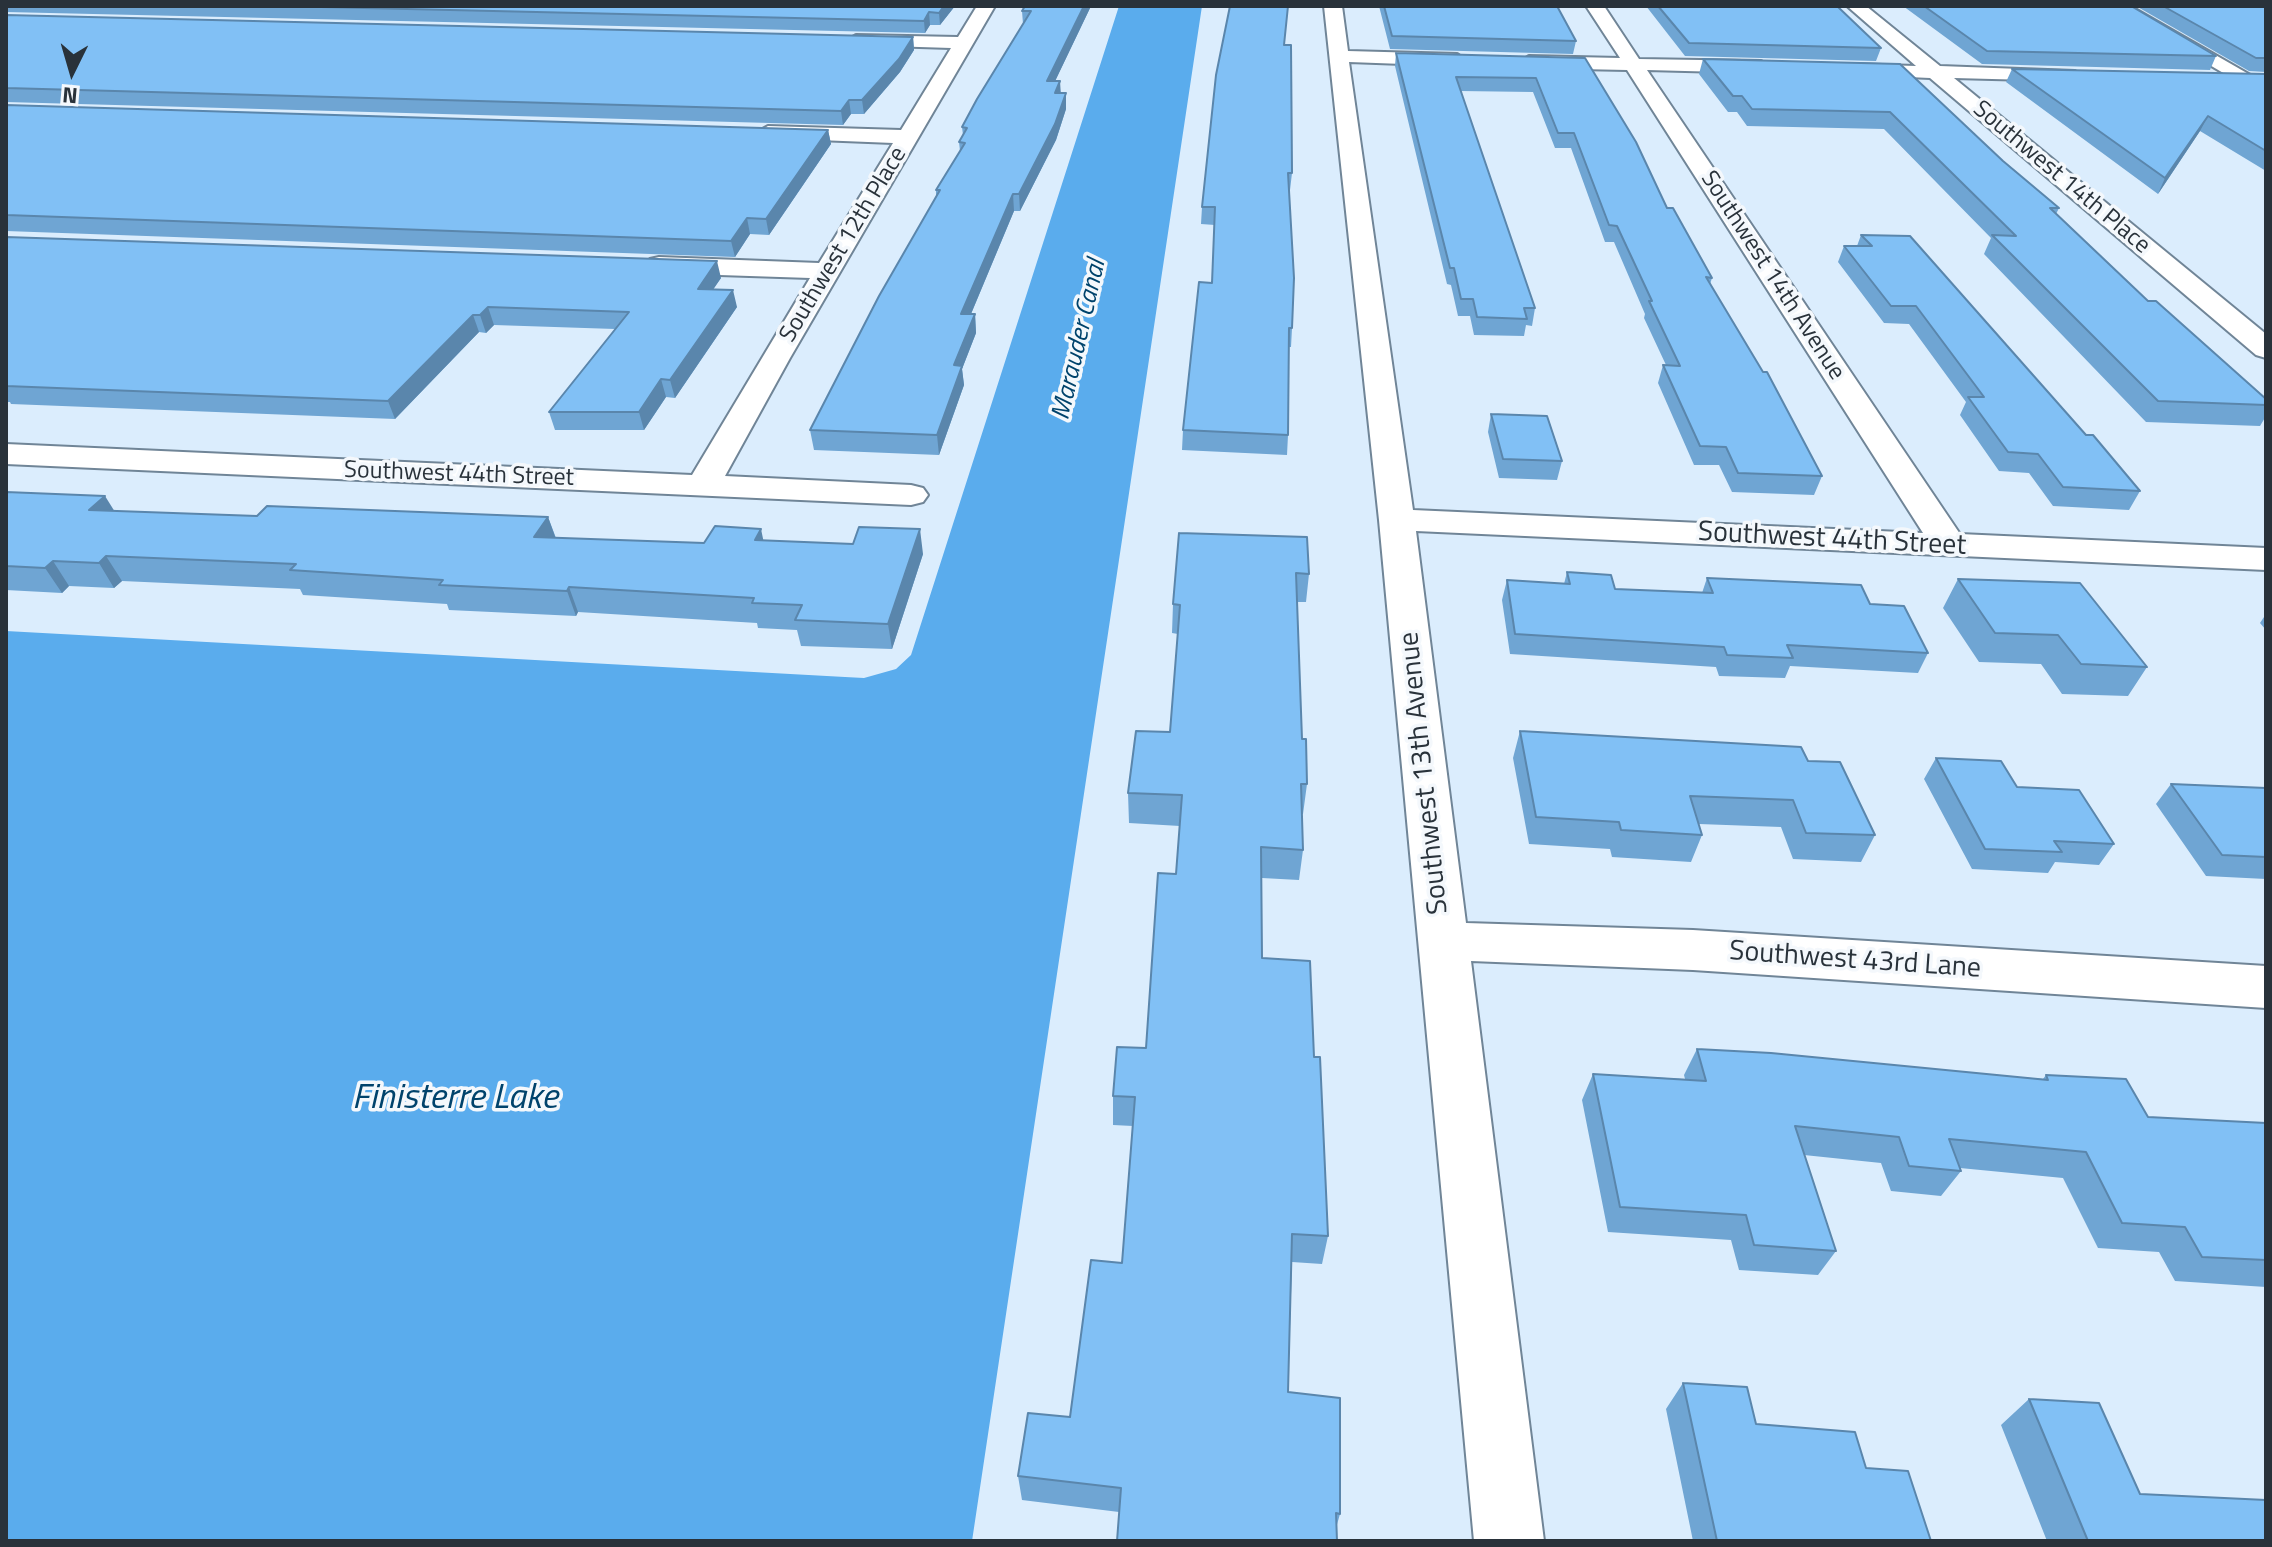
<!DOCTYPE html>
<html>
<head>
<meta charset="utf-8">
<style>
  body { margin:0 }
  #map { position:relative; width:2272px; height:1547px; overflow:hidden; background:#dbedfd; font-family:"Titillium Web",sans-serif }
  canvas { display:block }
  .frame { position:absolute; inset:0; border:8px solid #29323a; pointer-events:none }
  .north { position:absolute; left:32px; top:32px; width:80px; height:80px; -webkit-text-stroke:6px #f4f8fc; paint-order:stroke; rotate:185deg; font-size:22px; font-weight:700; line-height:32px; text-align:center; color:#29323a }
  .north::after { content:''; display:block; margin:auto; width:28px; height:36px; background:#29323a; clip-path:polygon(50% 0,100% 100%,50% 72%,0 100%) }
</style>
</head>
<body>
<div id="map">
<canvas width="2272" height="1547"></canvas>
<div class="frame"></div>
<div class="north">N</div>
</div>
<script>
const g = document.querySelector('canvas').getContext('2d');
g.lineJoin = 'round';
function fill(path, color) { g.fillStyle = color; g.fill(path, 'evenodd'); }
const poly = rows => new Path2D(rows.map(r => 'M' + r).join(''));
function strokePath(path, color, width, dash) { g.strokeStyle = color; g.lineWidth = width; g.lineCap = dash ? 'butt' : 'round'; g.setLineDash(dash || []); g.stroke(path); }
function write(font, color, halo, rows, align = 'center') {
  g.font = font + ' "Titillium Web",sans-serif'; g.lineWidth = 7; g.setLineDash([]); g.textBaseline = 'middle'; g.strokeStyle = halo; g.fillStyle = color; for (const [text, x, y, turn = 0] of rows) {
    g.save(); g.translate(x, y); g.rotate((+turn || 0) * Math.PI / 180); g.textAlign = isNaN(turn) ? turn : align; if (halo) g.strokeText(text, 0, 0); g.fillText(text, 0, 0); g.restore();
  }
}
fill(poly([
  [1119,6,1202,6,972,1541,6,1541,6,631,845,677,864,678,896,669,911,655]
]), '#5aaced');
const minor = poly([
  [977,6,995,6,790,358,725,476,911,485,923,488,928,495,923,502,911,505,6,464,6,444,692,475,810,278,659,273,650,271,646,265,650,259,659,257,819,263,893,143,768,138,757,132,768,126,901,130,951,48,856,45,847,40,856,35,958,37,977,6],
  [1324,6,1342,6,1348,51,1457,54,1466,60,1457,66,1349,62,1413,510,1923,533,1627,70,1529,68,1519,62,1529,56,1620,58,1586,6,1604,6,1639,59,1761,61,1771,67,1761,73,1647,70,1960,534,2266,548,2266,570,1416,531,1466,923,1693,930,2266,966,2266,1008,1693,970,1471,961,1544,1541,1474,1541,1379,520,1324,6],
  [1847,6,1866,6,1940,66,2075,71,2078,75,2068,81,1954,78,2266,334,2266,358,2256,355,1930,78,1842,74,1839,70,1849,64,1916,66,1847,6],
  [2109,6,2130,6,2266,84,2266,98,2109,6]
]);
strokePath(minor, '#708597', 4);
fill(minor, '#fff');
fill(poly([
  [6,6,955,6,940,25,930,25,925,33,6,12],
  [1091,6,1055,81,1061,93,1066,93,1066,109,1056,140,1020,211,1014,211,971,314,975,314,976,333,962,369,964,385,939,455,814,450,810,430,936,197,936,190,960,151,959,142,963,135,962,127,1023,24,1022,11],
  [1379,6,1557,6,1576,41,1573,54,1390,49],
  [1646,6,1837,6,1881,48,1876,61,1685,56],
  [1903,6,2131,6,2216,56,2210,70,1982,64],
  [2136,6,2266,6,2266,72,2249,71],
  [6,15,913,37,914,50,900,72,864,114,851,114,843,125,6,102],
  [1284,45,1292,173,1290,190,1289,190,1292,328,1291,347,1289,347,1288,435,1287,455,1182,450,1183,430,1212,283,1215,225,1201,224,1202,207],
  [1396,53,1585,58,1667,208,1712,278,1710,284,1822,476,1814,495,1732,492,1719,465,1694,465,1658,383,1663,365,1666,365,1644,318,1645,314,1614,242,1605,242,1571,148,1555,148,1533,92,1460,91,1535,308,1532,326,1526,325,1524,336,1474,335,1470,316,1458,316,1451,285,1447,284,1395,66],
  [1703,59,1900,64,2003,161,2059,208,2056,214,2148,301,2266,399,2266,416,2260,426,2146,422,1984,254,1991,238,1884,129,1747,126,1737,112,1728,112,1699,74],
  [2012,69,2266,74,2266,171,2200,131,2158,194,2006,82],
  [6,105,828,130,831,144,769,235,750,234,735,257,6,231],
  [1861,235,2086,435,2140,491,2129,510,2053,506,2029,473,1999,471,1960,415,1966,402,1909,324,1884,323,1838,262,1844,246,1857,246],
  [6,237,721,278,713,289,737,307,675,398,666,397,644,430,555,430,549,412,615,329,494,325,486,333,479,332,395,419,11,404,10,402,6,402],
  [1491,414,1562,461,1557,480,1499,478,1488,432],
  [6,492,114,511,257,516,548,517,556,538,704,543,763,540,923,554,892,649,801,646,797,630,758,628,757,623,578,612,576,616,449,610,447,604,303,595,300,589,122,581,114,588,69,586,62,593,6,590],
  [1179,533,1309,574,1306,602,1297,602,1302,739,1307,784,1303,814,1302,814,1303,850,1299,880,1262,878,1262,958,1314,1057,1328,1236,1322,1264,1292,1262,1288,1392,1340,1514,1336,1528,1119,1512,1022,1500,1018,1476,1070,1417,1122,1263,1133,1126,1113,1125,1113,1096,1146,1048,1176,874,1180,826,1129,823,1128,793,1170,732,1178,634,1172,633,1173,604],
  [1567,572,1615,589,1702,593,1707,578,1870,604,1928,653,1918,673,1790,666,1785,678,1719,676,1716,667,1510,654,1502,600,1507,580,1564,584],
  [1958,579,2147,667,2128,696,2062,694,2041,664,1979,662,1943,608],
  [2266,614,2266,630,2260,623],
  [1520,731,1808,761,1875,835,1861,862,1793,859,1781,827,1699,824,1702,835,1691,862,1612,857,1610,849,1529,844,1513,758],
  [1936,758,2017,787,2114,844,2099,865,2055,862,2048,873,1972,869,1924,779],
  [2171,784,2266,788,2266,879,2206,876,2156,804],
  [1697,1049,2043,1079,2046,1075,2148,1117,2266,1123,2266,1287,2175,1281,2159,1252,2098,1248,2063,1178,1960,1168,1961,1171,1941,1196,1891,1191,1881,1163,1804,1155,1836,1251,1818,1275,1739,1270,1731,1240,1608,1232,1582,1100,1593,1074,1685,1079,1684,1075],
  [1683,1383,1756,1424,1866,1468,1931,1541,1693,1541,1666,1409],
  [2029,1399,2140,1494,2266,1541,2047,1541,2001,1425]
]), '#6fa5d3');
fill(poly([
  [944,6,955,6,940,25,939,13],
  [1084,6,1091,6,1048,96,1047,81],
  [929,12,930,25,925,33,924,21],
  [913,37,914,50,900,72,864,114,862,100],
  [1060,81,1061,96,1055,93],
  [1066,93,1066,109,1056,140,1020,211,1019,194],
  [849,100,851,114,843,125,841,111],
  [2208,116,2200,131,2158,194,2165,178],
  [828,130,831,144,769,235,766,219],
  [1013,194,1014,211,963,333,961,314],
  [747,218,750,234,735,257,731,241],
  [717,261,721,278,702,306,698,289],
  [733,290,737,307,675,398,670,380],
  [488,307,494,325,486,333,480,315],
  [975,314,976,333,962,369,964,385,939,455,937,435,954,365],
  [473,315,479,332,395,419,388,401],
  [661,379,666,397,644,430,639,412],
  [105,496,120,520,89,510],
  [548,517,557,542,534,537],
  [761,529,766,553,755,540],
  [920,529,923,554,892,649,888,624],
  [106,556,122,581,114,588,99,563],
  [53,561,69,586,62,593,45,568],
  [569,587,578,612,576,616,567,591]
]), '#5a86ac');
const building = poly([
  [278,6,944,6,939,13,929,12,924,21,278,6],
  [1025,6,1084,6,1047,81,1060,81,1055,93,1066,93,1055,124,1019,194,1013,194,961,314,975,314,954,365,962,366,937,435,810,430,879,296,940,190,936,190,965,143,959,142,967,128,962,127,977,99,1031,11,1022,11,1025,6],
  [1230,6,1288,6,1284,45,1291,45,1292,173,1288,173,1294,278,1292,328,1289,328,1288,435,1183,430,1199,282,1212,283,1215,207,1202,207,1216,75,1230,6],
  [1384,6,1557,6,1576,41,1392,36,1384,6],
  [1658,6,1837,6,1881,48,1689,43,1658,6],
  [1924,6,2131,6,2216,56,1987,51,1924,6],
  [2163,6,2266,6,2266,58,2256,58,2163,6],
  [6,15,913,37,899,59,862,100,849,100,841,111,6,88,6,15],
  [1396,53,1585,58,1636,142,1667,208,1673,208,1712,278,1706,277,1763,372,1767,372,1822,476,1738,473,1726,447,1700,446,1663,365,1680,366,1649,301,1652,301,1617,226,1609,225,1574,133,1558,133,1536,78,1456,77,1535,308,1524,308,1527,319,1477,317,1473,299,1461,299,1454,268,1450,268,1396,53],
  [1703,59,1900,64,2003,161,2059,208,2050,208,2148,301,2156,301,2266,399,2266,405,2158,401,1992,235,2016,236,1890,112,1752,109,1742,96,1733,96,1703,59],
  [2012,69,2266,74,2266,151,2208,116,2165,178,2012,69],
  [6,105,828,130,766,219,747,218,731,241,6,215,6,105],
  [1861,235,1910,236,2086,435,2093,435,2140,491,2063,487,2038,454,2008,452,1968,397,1984,397,1916,306,1891,306,1844,246,1872,246,1861,235],
  [6,237,717,261,698,289,733,290,670,380,661,379,639,412,549,412,629,312,488,307,480,315,473,315,388,401,6,386,6,237],
  [1491,414,1547,416,1562,461,1503,459,1491,414],
  [6,492,105,496,89,510,257,516,267,506,548,517,534,537,704,543,715,526,761,529,755,540,853,544,859,527,920,529,888,624,795,620,802,605,752,603,754,598,569,587,567,591,439,585,443,580,290,570,296,564,106,556,99,563,53,561,45,568,6,566,6,492],
  [1179,533,1307,537,1309,574,1296,573,1302,739,1306,739,1307,784,1301,784,1303,850,1261,847,1262,958,1310,961,1314,1057,1320,1057,1328,1236,1292,1234,1288,1392,1340,1398,1340,1514,1336,1513,1337,1541,1117,1541,1121,1488,1018,1476,1028,1413,1070,1417,1091,1260,1122,1263,1135,1097,1113,1096,1117,1047,1146,1048,1158,873,1176,874,1182,795,1128,793,1136,731,1170,732,1180,605,1173,604,1179,533],
  [1567,572,1611,575,1615,589,1713,593,1707,578,1861,585,1870,604,1904,606,1928,653,1787,645,1793,658,1727,655,1724,647,1515,634,1507,580,1570,584,1567,572],
  [1958,579,2080,583,2147,667,2081,664,2058,635,1995,633,1958,579],
  [1520,731,1801,747,1808,761,1840,762,1875,835,1806,833,1793,800,1690,796,1702,835,1621,830,1619,822,1536,817,1520,731],
  [1936,758,2001,761,2017,787,2079,790,2114,844,2054,841,2062,852,1985,849,1936,758],
  [2171,784,2266,788,2266,857,2222,855,2171,784],
  [1697,1049,1771,1053,2048,1080,2046,1075,2126,1079,2148,1117,2266,1123,2266,1260,2202,1257,2185,1227,2122,1223,2086,1152,1949,1139,1961,1171,1909,1166,1899,1137,1795,1126,1836,1251,1754,1245,1746,1215,1620,1207,1593,1074,1706,1081,1697,1049],
  [1683,1383,1747,1387,1756,1424,1855,1432,1866,1468,1908,1471,1931,1541,1717,1541,1683,1383],
  [2029,1399,2099,1403,2140,1494,2266,1500,2266,1541,2088,1541,2029,1399]
]);
fill(building, '#81c0f5');
strokePath(building, '#5a86ac', 2);
write('24px', '#29323a', '#f4f8fc', [
  ["Southwest 14th Place",2061,178,40],
  ["Southwest 12th Place",844,245,-59],
  ["Southwest 14th Avenue",1772,276,57],
  ["Southwest 44th Street",459,475,2]
]);
write('italic 26px', '#00436c', '#f4f8fc', [
  ["Marauder Canal",1080,340,-77]
]);
write('28px', '#29323a', '#f4f8fc', [
  ["Southwest 44th Street",1832,540,3],
  ["Southwest 13th Avenue",1425,773,-96],
  ["Southwest 43rd Lane",1855,961,4]
]);
write('italic 36px', '#00436c', '#f4f8fc', [
  ["Finisterre Lake",455,1099]
]);
</script>
</body>
</html>
